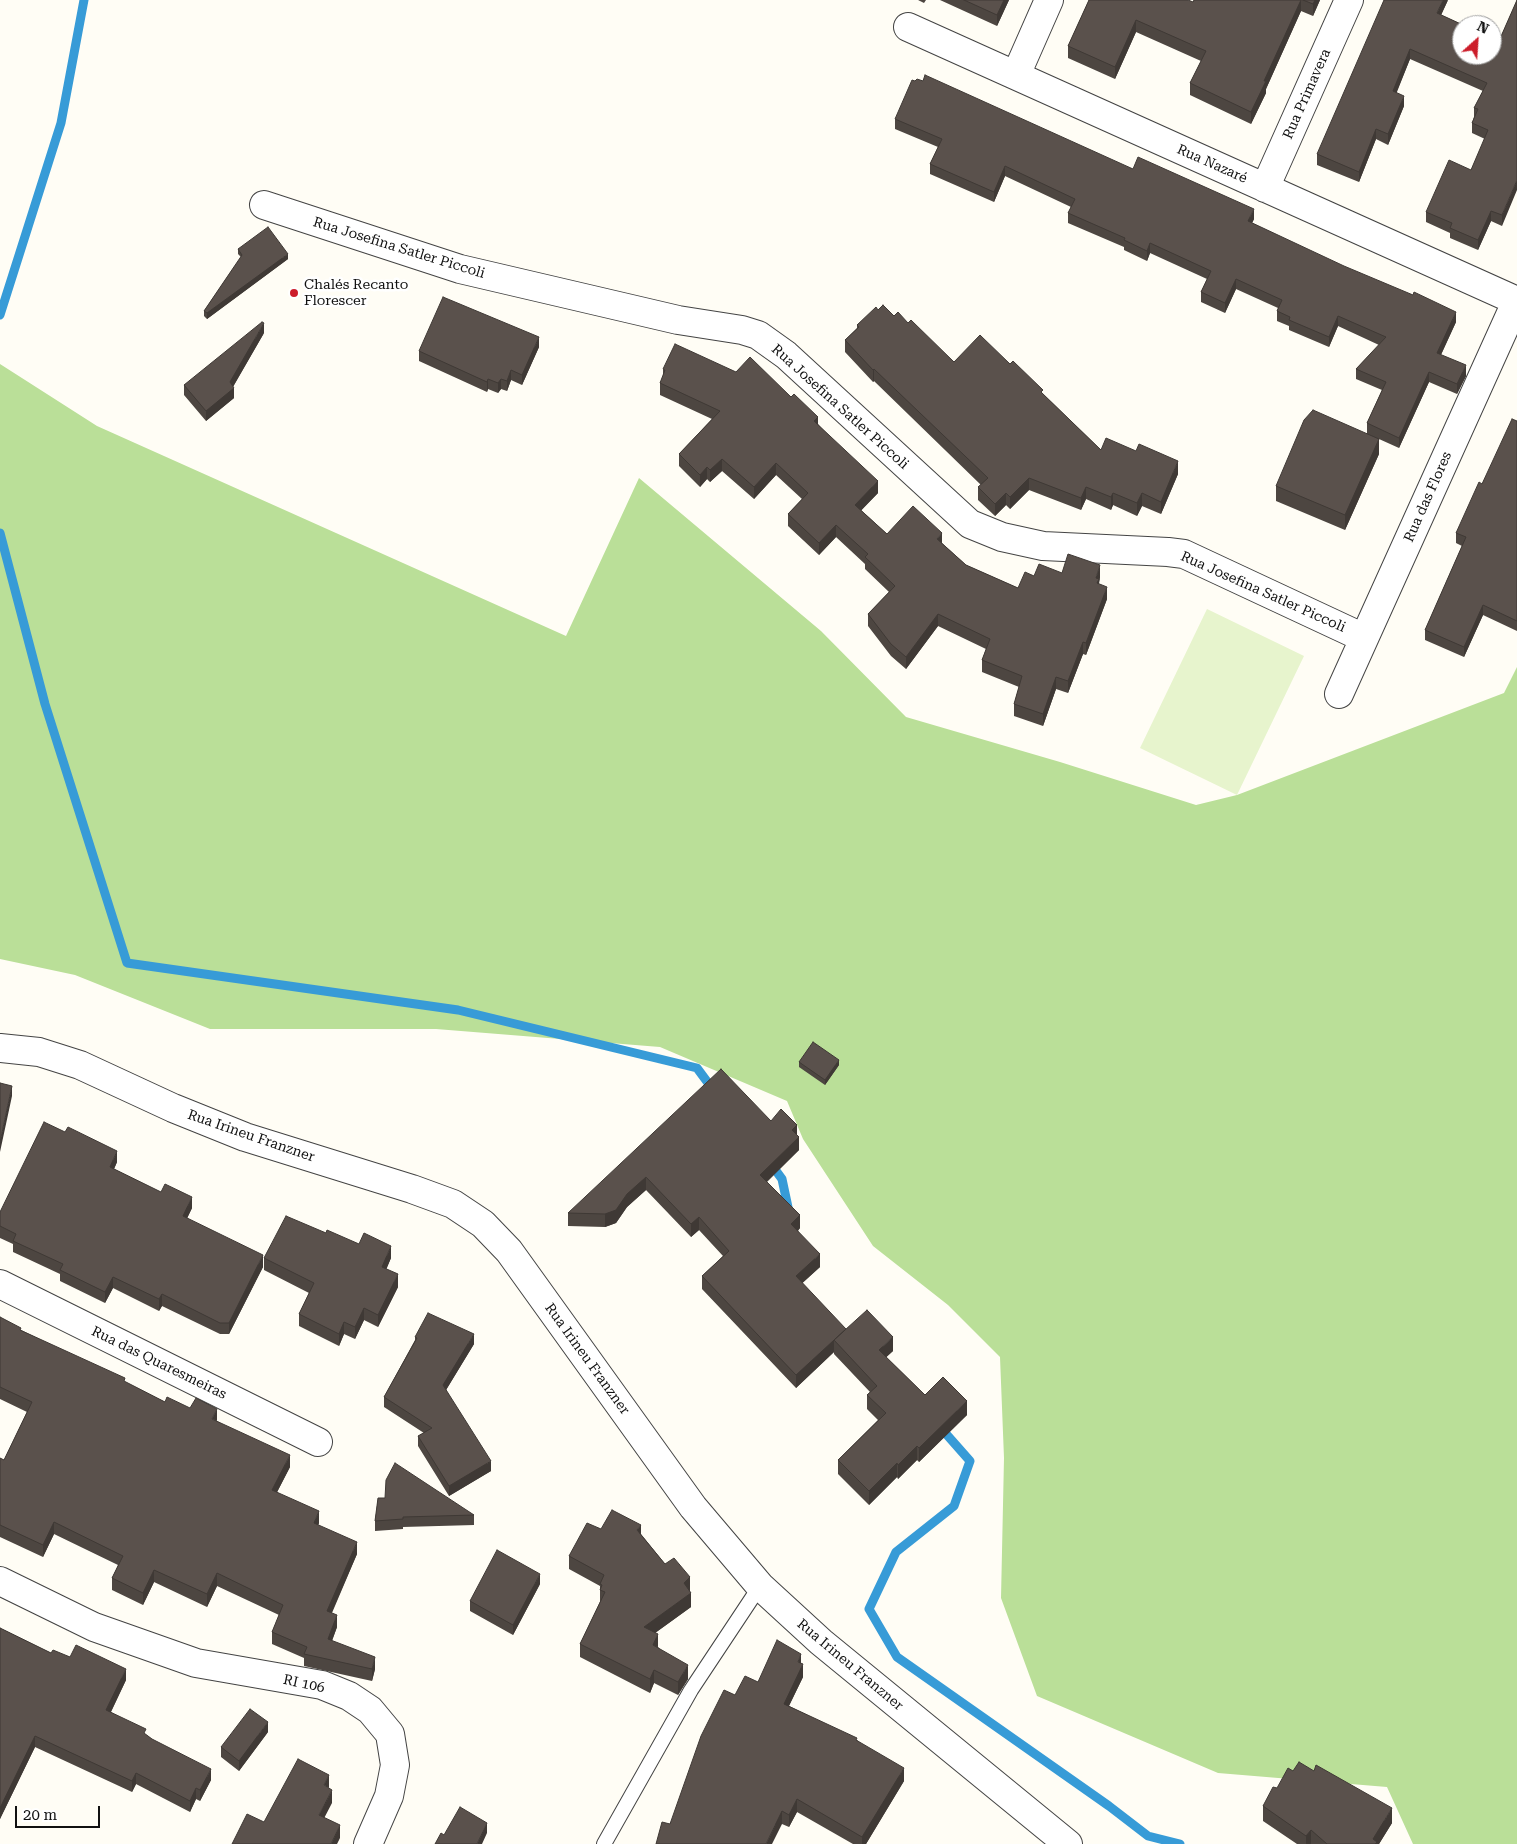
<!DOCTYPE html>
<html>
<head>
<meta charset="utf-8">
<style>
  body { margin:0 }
  #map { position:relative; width:1517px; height:1844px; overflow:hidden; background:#fffdf5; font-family:"Roboto Serif",serif }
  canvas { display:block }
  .north { position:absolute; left:1452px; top:15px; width:50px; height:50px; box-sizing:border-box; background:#fff; border:1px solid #a0a0a0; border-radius:50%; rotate:26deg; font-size:14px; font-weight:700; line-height:20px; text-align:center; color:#111 }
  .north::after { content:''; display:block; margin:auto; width:18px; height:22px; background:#cc1d2a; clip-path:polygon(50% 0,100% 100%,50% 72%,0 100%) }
  .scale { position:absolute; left:15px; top:1806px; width:85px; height:22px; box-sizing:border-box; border:2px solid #111; border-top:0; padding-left:6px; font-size:15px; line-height:18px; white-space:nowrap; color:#111; -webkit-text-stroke:4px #fff; paint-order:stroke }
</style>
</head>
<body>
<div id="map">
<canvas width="1517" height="1844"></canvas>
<div class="north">N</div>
<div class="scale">20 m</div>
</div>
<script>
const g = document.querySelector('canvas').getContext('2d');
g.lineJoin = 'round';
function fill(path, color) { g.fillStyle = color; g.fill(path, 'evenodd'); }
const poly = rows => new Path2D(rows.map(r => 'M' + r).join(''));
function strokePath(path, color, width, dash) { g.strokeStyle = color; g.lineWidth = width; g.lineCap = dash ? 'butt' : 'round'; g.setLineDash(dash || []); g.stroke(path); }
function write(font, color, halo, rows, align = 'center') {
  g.font = font + ' "Roboto Serif",serif'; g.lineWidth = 5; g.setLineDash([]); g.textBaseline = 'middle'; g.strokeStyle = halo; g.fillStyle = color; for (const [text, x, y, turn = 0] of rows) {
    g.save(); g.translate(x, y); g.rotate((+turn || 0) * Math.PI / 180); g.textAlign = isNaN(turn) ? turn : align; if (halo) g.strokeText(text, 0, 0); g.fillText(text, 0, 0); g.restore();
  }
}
fill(poly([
  [0,364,97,426,566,636,639,478,821,631,906,717,1060,762,1196,805,1237,795,1504,693,1517,667,1517,1844,1413,1844,1387,1787,1218,1773,1037,1696,1001,1598,1004,1458,1000,1357,948,1305,873,1246,803,1139,787,1101,660,1047,436,1029,210,1029,75,975,0,959]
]), '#badf98');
fill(poly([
  [1207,609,1304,656,1237,795,1140,748]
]), '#e7f4cd');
strokePath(poly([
  [0,315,61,123,84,0],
  [0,533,45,704,127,963,458,1010,697,1068,714,1091],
  [771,1164,782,1179,789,1212],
  [940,1427,970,1461,954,1506,896,1552,869,1609,897,1657,1109,1806,1148,1836,1180,1844]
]), '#379bd7', 9);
const service = poly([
  [604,1844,691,1690,760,1586]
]);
const minor = poly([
  [908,27,1517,301],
  [1016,75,1049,0],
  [1265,188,1349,0],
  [264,205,460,269,678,320,742,330,758,335,786,355,970,524,1002,537,1043,546,1168,552,1184,554,1364,638],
  [1339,694,1517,300],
  [0,1048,39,1052,80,1065,173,1108,245,1137,412,1189,453,1204,483,1224,509,1251,693,1507,760,1586,821,1642,1068,1844],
  [0,1284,318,1442],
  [0,1581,94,1627,196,1663,322,1685,349,1696,370,1710,390,1734,395,1765,389,1796,368,1844]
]);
strokePath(service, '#444', 16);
strokePath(minor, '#444', 30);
strokePath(service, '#fff', 14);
strokePath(minor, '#fff', 28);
fill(poly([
  [918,0,926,0,924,3],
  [940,0,1009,0,997,26],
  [1089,0,1193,2,1194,0,1320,0,1313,16,1301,11,1266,89,1266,93,1251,124,1190,95,1190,83,1201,61,1136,32,1115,79,1068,58,1068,46],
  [1448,0,1441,15,1499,41,1517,0,1502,226,1491,221,1478,250,1450,238,1450,233,1426,222,1426,212,1471,170,1485,139,1472,133,1472,123,1474,117,1474,108,1483,91,1410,59,1396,93,1404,106,1388,145,1376,139,1359,182,1317,165,1317,154],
  [895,119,1133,169,1254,219,1252,223,1456,322,1441,355,1466,376,1457,394,1429,382,1399,448,1379,439,1379,454,1345,530,1276,501,1276,486,1367,434,1367,423,1382,390,1356,379,1356,369,1379,345,1338,326,1329,347,1289,330,1289,326,1277,321,1277,311,1278,308,1236,289,1225,313,1201,302,1201,292,1207,279,1150,253,1147,261,1124,250,1124,247,1068,223,1068,213,1071,207,1005,176,994,202,930,174,930,164,938,147,895,129],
  [238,249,288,259,207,319,204,316,204,311,241,257,238,254],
  [878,310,908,323,954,362,1043,394,1101,450,1178,474,1161,514,1142,506,1137,516,1113,505,1111,510,1086,499,1081,510,1029,490,1010,509,1006,505,995,516,978,500,978,487,981,485,874,381,873,382,845,352,845,340,857,328,857,325],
  [264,333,233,387,234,398,206,421,184,395,184,385],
  [539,347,522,385,511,380,507,391,501,389,498,393,488,389,487,392,419,361,419,351],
  [663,369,818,424,878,493,861,510,887,534,942,543,966,565,1018,588,1034,576,1062,573,1100,577,1099,584,1107,599,1086,655,1083,654,1068,693,1056,689,1043,726,1014,716,1014,704,1019,687,982,672,982,660,986,649,938,626,906,669,891,656,868,626,868,614,889,592,865,569,865,564,836,537,819,555,788,526,788,514,802,499,776,475,754,499,722,471,710,482,707,479,700,487,679,466,679,454,712,419,660,395,660,383,663,376],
  [1517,421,1517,631,1483,615,1464,657,1425,640,1425,630,1462,546,1456,543,1456,533,1482,484],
  [799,1062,839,1065,825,1085,799,1067],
  [771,1121,797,1136,799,1150,767,1182,800,1228,798,1231,820,1267,802,1283,846,1330,893,1351,886,1357,925,1395,967,1415,919,1462,917,1460,898,1479,897,1477,869,1505,838,1474,838,1460,878,1420,867,1409,867,1395,870,1392,834,1354,834,1352,796,1388,702,1289,702,1276,723,1256,699,1230,691,1237,646,1190,627,1207,616,1223,605,1227,568,1226,568,1213],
  [65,1132,117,1162,114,1169,192,1208,187,1218,263,1267,229,1334,220,1334,162,1306,159,1311,113,1288,105,1303,60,1281,60,1274,13,1252,13,1244,0,1238,0,1212],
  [326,1233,391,1258,386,1269,398,1287,378,1327,364,1320,355,1339,344,1334,339,1346,299,1326,299,1314,309,1293,264,1270,264,1258],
  [0,1317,21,1330,165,1402,217,1421,290,1467,277,1492,319,1523,318,1525,357,1554,332,1613,337,1627,332,1641,375,1669,372,1681,304,1666,304,1658,272,1644,272,1632,279,1615,217,1586,207,1607,154,1582,143,1605,112,1590,112,1578,118,1565,54,1534,43,1557,0,1537,0,1458,4,1460,27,1412,0,1399],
  [415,1337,474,1344,446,1390,491,1471,449,1496,418,1446,418,1436,424,1433,384,1407,384,1397,415,1340],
  [378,1498,474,1515,474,1525,403,1527,403,1529,375,1531,375,1521],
  [641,1534,665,1564,690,1591,691,1607,655,1633,658,1647,688,1679,678,1695,654,1683,650,1693,580,1657,580,1644,600,1602,600,1586,569,1569,569,1556],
  [540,1584,513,1635,470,1611,470,1601],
  [0,1628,51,1653,70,1657,126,1680,111,1712,146,1735,211,1780,200,1801,196,1799,190,1812,136,1784,132,1792,35,1747,0,1819],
  [801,1664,803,1677,789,1706,857,1740,904,1781,866,1844,853,1844,797,1812,789,1827,782,1824,670,1824,735,1695,758,1682],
  [268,1732,239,1771,221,1757,221,1747],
  [1277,1788,1392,1823,1379,1844,1297,1844,1263,1821,1263,1806]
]), '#4d4641');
fill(poly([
  [1004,0,1009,0,997,26,997,15],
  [1301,0,1301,11,1266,89,1266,93,1251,124,1251,112,1264,81],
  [1315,0,1320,0,1313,16,1313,4],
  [1443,0,1448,0,1437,24,1437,13],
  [1136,20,1136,32,1115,79,1115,67],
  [1410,49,1410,59,1393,102,1393,91],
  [1404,96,1404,106,1388,145,1388,134],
  [1376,129,1376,139,1359,182,1359,172],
  [1005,166,1005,176,994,202,994,192],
  [1517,180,1517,190,1502,226,1502,215],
  [1254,209,1254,219,1248,231,1248,221],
  [1491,211,1491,221,1478,250,1478,240],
  [1150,243,1150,253,1147,261,1147,251],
  [288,254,288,259,207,319,207,313],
  [1236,279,1236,289,1225,313,1225,303],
  [1456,312,1456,322,1437,363,1437,353],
  [1338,316,1338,326,1329,347,1329,337],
  [264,323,264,333,231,390,234,388,234,398,206,421,206,411,230,382],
  [539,337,539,347,522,385,522,375],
  [1466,365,1466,376,1457,394,1457,384],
  [874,369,874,381,873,382,873,370],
  [511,370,511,380,507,391,507,381],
  [1429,372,1429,382,1399,448,1399,438],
  [488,379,488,389,487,392,487,382],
  [501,379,501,389,498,393,498,383],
  [818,417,818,429,814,421],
  [1379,439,1379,454,1345,530,1345,515],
  [722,459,722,471,710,482,710,470],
  [1178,461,1178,474,1161,514,1161,502],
  [776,463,776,475,754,499,754,487],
  [707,467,707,479,700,487,700,475],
  [1029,478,1029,490,1010,509,1010,497],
  [878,481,878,493,855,517,855,505],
  [1086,487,1086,499,1081,510,1081,498],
  [1006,493,1006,505,995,516,995,504],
  [1113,493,1113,505,1111,510,1111,497],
  [1142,493,1142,506,1137,516,1137,503],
  [836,525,836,537,819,555,819,543],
  [942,533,942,545,937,539],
  [1100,565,1100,577,1099,582,1099,591,1096,578],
  [1107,587,1107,599,1086,655,1086,643],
  [1483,605,1483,615,1464,657,1464,647],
  [938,614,938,626,906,669,906,657],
  [1083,642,1083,654,1068,693,1068,681],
  [1056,677,1056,689,1043,726,1043,714],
  [839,1060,839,1065,825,1085,825,1080],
  [12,1086,12,1096,0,1152,0,1142],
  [797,1125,797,1137,792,1130],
  [799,1137,799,1150,760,1188,760,1175],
  [117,1151,117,1162,110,1178,110,1167],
  [646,1177,646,1190,627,1207,616,1223,605,1227,605,1214],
  [192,1197,192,1208,183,1227,183,1216],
  [800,1215,800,1228,791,1237,791,1224],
  [699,1217,699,1230,691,1237,691,1224],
  [391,1246,391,1258,382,1280,382,1267],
  [820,1254,820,1267,796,1289,796,1276],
  [263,1255,263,1267,229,1334,229,1323],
  [398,1274,398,1287,378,1327,378,1315],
  [113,1277,113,1288,105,1303,105,1292],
  [162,1294,162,1306,159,1311,159,1299],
  [364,1308,364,1320,355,1339,355,1327],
  [344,1322,344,1334,339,1346,339,1334],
  [846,1329,834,1340,834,1352,796,1388,796,1375],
  [474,1334,474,1344,443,1395,443,1385],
  [893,1337,893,1351,879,1364,879,1350],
  [967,1401,967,1415,919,1462,919,1448],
  [217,1409,217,1421,212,1419],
  [917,1446,917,1460,898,1479,898,1465],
  [290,1455,290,1467,272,1502,272,1490],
  [491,1461,491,1471,449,1496,449,1486],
  [897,1463,897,1477,869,1505,869,1491],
  [319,1511,319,1523,314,1535,314,1523],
  [54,1522,54,1534,43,1557,43,1545],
  [641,1525,641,1538,637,1530],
  [357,1542,357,1554,327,1623,327,1611],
  [154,1570,154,1582,143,1605,143,1593],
  [217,1573,217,1586,207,1607,207,1594],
  [540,1574,540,1584,513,1635,513,1625],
  [690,1577,690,1591,684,1597,684,1583],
  [691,1593,691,1607,644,1641,644,1627],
  [337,1615,337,1627,328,1651,328,1639],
  [658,1634,658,1647,653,1645],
  [801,1654,801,1666,798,1662],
  [375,1657,375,1669,372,1681,372,1669],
  [803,1664,803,1677,784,1716,784,1704],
  [688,1665,688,1679,678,1695,678,1682],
  [126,1669,126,1680,106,1722,106,1710],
  [654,1670,654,1683,650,1693,650,1679],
  [268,1722,268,1732,239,1771,239,1761],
  [35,1736,35,1747,0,1819,0,1808],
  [904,1768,904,1781,866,1844,862,1844,862,1837],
  [211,1769,211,1780,200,1801,200,1790],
  [136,1773,136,1784,132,1792,132,1781],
  [329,1775,329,1788,324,1785],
  [196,1788,196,1799,190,1812,190,1801],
  [332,1790,332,1803,319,1828,319,1815],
  [797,1799,797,1812,789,1827,789,1815],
  [1392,1808,1392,1823,1379,1844,1373,1844,1373,1839],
  [782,1811,782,1824,772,1844,766,1844],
  [487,1823,487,1833,482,1844,477,1844],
  [340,1825,340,1838,337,1844,331,1844],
  [1311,1830,1311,1844,1306,1844,1306,1836]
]), '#3f3935');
const building = poly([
  [964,0,1004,0,997,15,964,0],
  [1089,0,1188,0,1193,2,1194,0,1301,0,1264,81,1266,81,1251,112,1190,83,1206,51,1136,20,1115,67,1068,46,1089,0],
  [1303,0,1315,0,1313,4,1303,0],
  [1384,0,1443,0,1437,13,1463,25,1462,25,1462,55,1492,55,1492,38,1499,41,1517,0,1517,180,1502,215,1491,211,1478,240,1450,228,1452,223,1426,212,1449,160,1471,170,1488,130,1472,123,1478,109,1474,108,1487,83,1410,49,1393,91,1404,96,1388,134,1376,129,1359,172,1317,154,1384,0],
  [925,75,1133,169,1138,157,1254,209,1248,221,1344,266,1413,295,1414,292,1456,312,1437,353,1466,365,1457,384,1429,372,1399,438,1367,423,1386,382,1356,369,1386,337,1338,316,1329,337,1289,320,1290,317,1277,311,1282,300,1236,279,1225,303,1201,292,1211,271,1150,243,1147,251,1124,240,1125,238,1068,213,1075,199,1005,166,994,192,930,164,942,139,895,119,912,80,915,81,917,79,923,81,925,75],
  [268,227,288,254,207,313,204,311,242,255,238,249,268,227],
  [443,297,539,337,522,375,511,370,507,381,501,379,498,383,488,379,487,382,419,351,443,297],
  [883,305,894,316,898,312,908,323,911,320,954,362,980,335,1010,364,1013,361,1043,390,1041,392,1101,450,1106,438,1136,451,1139,444,1178,461,1161,502,1142,493,1137,503,1113,493,1111,497,1086,487,1081,498,1029,478,1010,497,1006,493,995,504,978,487,988,478,874,369,873,370,845,340,859,327,857,325,876,307,878,310,883,305],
  [262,322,264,323,230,382,234,388,206,411,184,385,262,322],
  [675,344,736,372,750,357,791,397,794,394,818,417,814,421,878,481,855,505,887,534,913,506,942,533,937,539,966,565,1018,588,1025,572,1034,576,1039,564,1062,573,1068,554,1100,565,1096,578,1099,579,1097,583,1107,587,1086,643,1083,642,1068,681,1056,677,1043,714,1014,704,1022,676,982,660,990,639,938,614,906,657,891,644,868,614,895,586,865,557,868,554,836,525,819,543,788,514,808,493,776,463,754,487,722,459,710,470,707,467,700,475,679,454,720,411,660,383,665,370,663,369,675,344],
  [1313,410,1379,439,1345,515,1276,486,1304,420,1313,410],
  [1512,419,1517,421,1517,621,1483,605,1464,647,1425,630,1466,537,1456,533,1479,482,1482,484,1512,419],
  [813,1042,839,1060,825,1080,799,1062,813,1042],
  [721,1069,771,1121,781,1109,797,1125,792,1130,799,1137,760,1175,800,1215,791,1224,820,1254,796,1276,846,1329,796,1375,702,1276,729,1251,699,1217,691,1224,646,1177,627,1194,616,1210,605,1214,568,1213,721,1069],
  [0,1083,12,1086,0,1142,0,1083],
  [44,1122,65,1132,68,1127,117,1151,110,1167,161,1192,165,1184,192,1197,183,1216,263,1255,229,1323,220,1323,162,1294,159,1299,113,1277,105,1292,60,1270,63,1264,13,1241,16,1234,0,1226,0,1212,44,1122],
  [286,1216,326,1233,327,1230,359,1244,364,1233,391,1246,382,1267,398,1274,378,1315,364,1308,355,1327,344,1322,339,1334,299,1314,314,1283,264,1258,286,1216],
  [867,1310,893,1337,879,1350,925,1395,943,1377,967,1401,919,1448,917,1446,898,1465,897,1463,869,1491,838,1460,886,1413,867,1395,877,1386,834,1340,867,1310],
  [428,1313,474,1334,443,1385,491,1461,449,1486,418,1436,432,1428,384,1397,417,1338,415,1337,428,1313],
  [0,1317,21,1328,20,1330,125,1378,124,1381,165,1402,167,1397,190,1408,196,1398,217,1409,212,1419,290,1455,272,1490,319,1511,314,1523,357,1542,327,1611,337,1615,328,1639,375,1657,372,1669,304,1654,307,1647,272,1632,283,1605,217,1573,207,1594,154,1570,143,1593,112,1578,123,1556,54,1522,43,1545,0,1525,0,1458,4,1460,32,1402,0,1387,0,1317],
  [395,1463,474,1515,403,1517,403,1519,375,1521,378,1498,385,1498,386,1480,395,1463],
  [612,1510,641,1525,637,1530,665,1564,674,1558,690,1577,684,1583,691,1593,644,1627,658,1634,653,1645,688,1665,678,1682,654,1670,650,1679,580,1644,605,1592,600,1590,602,1585,600,1584,604,1575,569,1556,587,1523,601,1529,612,1510],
  [497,1550,540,1574,513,1625,470,1601,497,1550],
  [0,1628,51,1653,53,1650,70,1657,76,1645,126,1669,106,1710,146,1729,144,1733,152,1739,211,1769,200,1790,196,1788,190,1801,136,1773,132,1781,35,1736,0,1808,0,1628],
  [777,1640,801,1654,798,1662,803,1664,784,1704,857,1738,856,1740,904,1768,862,1837,797,1799,789,1815,782,1811,766,1844,656,1844,662,1822,670,1824,701,1736,724,1690,735,1695,745,1676,758,1682,777,1640],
  [250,1709,268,1722,239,1761,221,1747,250,1709],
  [298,1759,329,1775,324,1785,332,1790,319,1815,340,1825,331,1844,232,1844,247,1814,264,1822,298,1759],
  [1299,1762,1314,1771,1316,1765,1392,1808,1373,1839,1377,1842,1375,1844,1327,1844,1311,1830,1306,1836,1263,1806,1273,1787,1277,1788,1288,1768,1293,1771,1299,1762],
  [460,1807,487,1823,477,1844,435,1844,441,1833,444,1835,460,1807]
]);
fill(building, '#5a514c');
strokePath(building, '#3f3935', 1);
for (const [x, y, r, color] of [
  [294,293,5,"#cc1d2a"]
]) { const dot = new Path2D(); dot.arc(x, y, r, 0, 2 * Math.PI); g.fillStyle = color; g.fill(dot); strokePath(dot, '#fff', 2); }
write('14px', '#111', '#fff', [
  ["Rua Primavera",1307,94,-66],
  ["Rua Nazaré",1212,164,24],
  ["Rua Josefina Satler Piccoli",399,248,17],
  ["Rua Josefina Satler Piccoli",840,407,42],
  ["Rua das Flores",1428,497,-66],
  ["Rua Josefina Satler Piccoli",1263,592,24],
  ["Rua Irineu Franzner",251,1136,19],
  ["Rua Irineu Franzner",587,1359,54],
  ["Rua das Quaresmeiras",159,1363,26],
  ["Rua Irineu Franzner",850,1665,40],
  ["RI 106",304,1684,12]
]);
write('14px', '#111', '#fff', [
  ["Chalés Recanto",304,285],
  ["Florescer",304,301]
], 'left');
</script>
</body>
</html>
